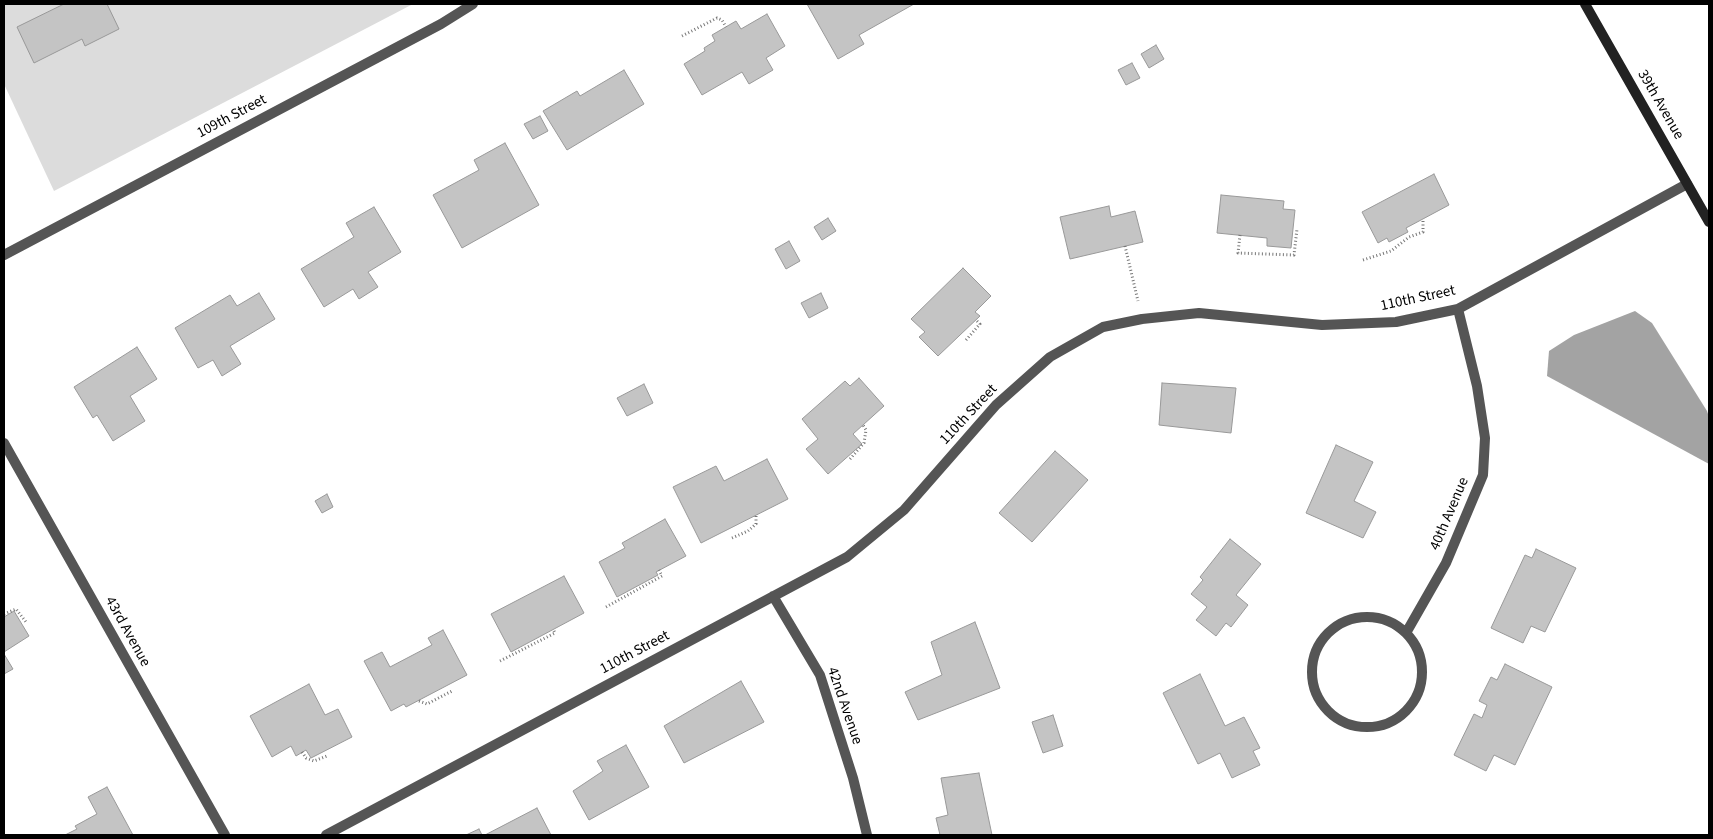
<!DOCTYPE html>
<html>
<head>
<meta charset="utf-8">
<style>
  body { margin:0 }
  #map { position:relative; width:1713px; height:839px; overflow:hidden; background:#fff; font-family:"Source Sans 3",sans-serif }
  canvas { display:block }
  .frame { position:absolute; inset:0; border:5px solid #000; pointer-events:none }
</style>
</head>
<body>
<div id="map">
<canvas width="1713" height="839"></canvas>
<div class="frame"></div>
</div>
<script>
const g = document.querySelector('canvas').getContext('2d');
g.lineJoin = 'round';
function fill(path, color) { g.fillStyle = color; g.fill(path, 'evenodd'); }
const poly = rows => new Path2D(rows.map(r => 'M' + r).join(''));
function strokePath(path, color, width, dash) { g.strokeStyle = color; g.lineWidth = width; g.lineCap = dash ? 'butt' : 'round'; g.setLineDash(dash || []); g.stroke(path); }
function write(font, color, halo, rows, align = 'center') {
  g.font = font + ' "Source Sans 3",sans-serif'; g.lineWidth = 4; g.setLineDash([]); g.textBaseline = 'middle'; g.strokeStyle = halo; g.fillStyle = color; for (const [text, x, y, turn = 0] of rows) {
    g.save(); g.translate(x, y); g.rotate((+turn || 0) * Math.PI / 180); g.textAlign = isNaN(turn) ? turn : align; if (halo) g.strokeText(text, 0, 0); g.fillText(text, 0, 0); g.restore();
  }
}
fill(poly([
  [4,4,413,4,54,191,4,84]
]), '#dcdcdc');
fill(poly([
  [1635,311,1652,323,1707,411,1709,417,1709,464,1547,376,1549,351,1574,335]
]), '#a3a3a3');
const building = poly([
  [64,4,107,4,119,29,85,46,82,39,34,63,17,27,64,4],
  [807,4,914,4,859,35,864,44,838,59,807,4],
  [767,14,785,46,766,58,773,70,749,84,742,72,702,95,684,64,705,51,704,48,715,41,712,35,736,21,741,29,767,14],
  [1156,45,1164,59,1149,68,1141,54,1156,45],
  [1132,63,1140,78,1126,85,1118,70,1132,63],
  [624,70,644,104,567,150,543,111,577,91,580,96,624,70],
  [540,116,548,131,533,139,524,124,540,116],
  [505,143,539,205,462,248,433,195,479,170,474,160,505,143],
  [1434,174,1449,205,1406,228,1408,232,1389,242,1387,238,1378,243,1362,212,1434,174],
  [1221,195,1284,201,1283,209,1295,210,1291,248,1267,246,1267,238,1217,233,1221,195],
  [1109,206,1111,217,1135,211,1143,242,1070,259,1060,217,1109,206],
  [374,207,401,252,368,272,378,287,359,299,353,289,324,307,301,269,354,237,346,223,374,207],
  [828,218,836,231,822,240,814,227,828,218],
  [789,241,800,261,786,269,775,249,789,241],
  [963,268,991,296,975,312,980,316,938,356,919,337,925,332,911,319,963,268],
  [259,293,275,319,230,346,241,364,222,376,213,360,198,368,175,328,230,295,237,306,259,293],
  [821,293,828,308,809,318,801,303,821,293],
  [137,347,157,379,130,396,145,421,113,441,97,415,93,418,74,387,137,347],
  [859,378,884,406,853,434,862,444,828,474,806,449,818,439,802,419,845,381,850,386,859,378],
  [1162,383,1236,388,1231,433,1159,425,1162,383],
  [644,384,653,403,627,416,617,398,644,384],
  [1336,445,1373,462,1354,501,1376,512,1363,538,1306,513,1336,445],
  [1055,451,1088,480,1032,542,999,513,1055,451],
  [767,459,788,499,701,543,673,487,716,466,724,481,767,459],
  [327,494,333,507,322,513,315,501,327,494],
  [665,519,686,556,656,572,658,575,617,597,599,562,625,548,622,543,665,519],
  [1230,539,1261,564,1236,595,1248,605,1231,627,1226,623,1216,636,1196,620,1207,607,1191,594,1203,580,1200,577,1230,539],
  [1536,549,1576,568,1545,632,1531,626,1523,643,1491,628,1525,555,1532,558,1536,549],
  [564,576,584,613,511,652,491,614,564,576],
  [14,611,29,636,4,652,4,617,14,611],
  [975,622,1000,688,918,720,905,692,942,675,931,642,975,622],
  [443,630,467,675,406,707,404,704,391,711,364,661,382,652,390,667,432,645,428,638,443,630],
  [4,654,13,669,4,674,4,654],
  [1505,664,1552,687,1515,765,1494,755,1486,771,1454,755,1474,714,1482,718,1487,705,1479,701,1491,677,1497,680,1505,664],
  [1200,674,1225,726,1244,717,1260,748,1253,751,1260,765,1232,778,1220,753,1198,764,1163,693,1200,674],
  [741,681,764,722,684,763,664,726,741,681],
  [309,684,325,715,338,709,352,737,311,758,306,750,296,756,291,746,272,757,250,716,309,684],
  [1053,715,1063,746,1043,753,1032,722,1053,715],
  [626,745,649,787,589,820,573,791,603,771,597,761,626,745],
  [979,773,992,835,940,835,936,818,948,815,941,778,979,773],
  [107,787,133,835,65,835,77,829,75,826,97,814,88,797,107,787],
  [537,808,551,835,485,835,537,808],
  [479,829,482,835,466,835,479,829]
]);
fill(building, '#c4c4c4');
strokePath(building, '#999', 1);
strokePath(poly([
  [682,36,717,18,722,20,726,27],
  [1240,235,1238,253,1294,255,1297,229],
  [1125,246,1138,301],
  [1363,260,1391,251,1409,237,1423,232,1423,219],
  [966,340,980,324,976,320],
  [850,459,864,443,866,430,863,425],
  [732,538,748,531,756,524,756,515],
  [606,607,662,576,659,570],
  [4,614,16,609,26,622],
  [500,661,555,633,553,629],
  [419,701,427,704,452,691],
  [302,752,306,758,314,761,327,756]
]), '#777', 3, [1, 2.5]);
strokePath(poly([
  [4,255,441,24,473,4],
  [4,443,225,835],
  [773,596,820,675,853,778,867,835],
  '1312 672a55 55 0 1 1 110 0a55 55 0 1 1-110 0Z',
  [1406,633,1446,563,1483,475,1485,438,1477,386,1458,309],
  [326,835,847,557,904,510,996,405,1050,357,1103,327,1142,319,1199,313,1322,325,1396,322,1458,309,1687,184]
]), '#555', 10);
strokePath(poly([
  [1585,4,1709,222]
]), '#222', 10);
write('15px', '#000', '#fff', [
  ["39th Avenue",1660,105,60],
  ["109th Street",232,117,-28],
  ["110th Street",1418,299,-12],
  ["110th Street",969,415,-47],
  ["40th Avenue",1450,514,-67],
  ["43rd Avenue",127,632,61],
  ["110th Street",635,653,-28],
  ["42nd Avenue",844,706,71]
]);
</script>
</body>
</html>
